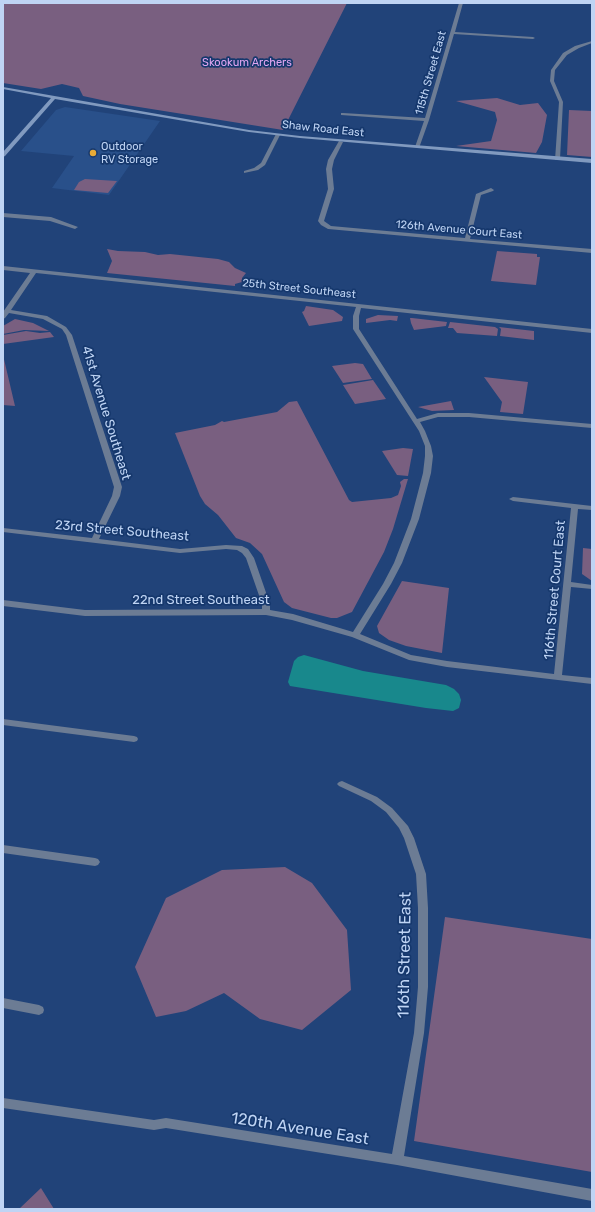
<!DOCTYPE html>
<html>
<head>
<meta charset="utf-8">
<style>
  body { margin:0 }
  #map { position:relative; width:595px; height:1212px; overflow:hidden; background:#214379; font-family:Rubik,sans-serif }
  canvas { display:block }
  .frame { position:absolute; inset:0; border:4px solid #bfd4f4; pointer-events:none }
</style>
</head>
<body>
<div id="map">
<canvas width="595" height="1212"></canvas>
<div class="frame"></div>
</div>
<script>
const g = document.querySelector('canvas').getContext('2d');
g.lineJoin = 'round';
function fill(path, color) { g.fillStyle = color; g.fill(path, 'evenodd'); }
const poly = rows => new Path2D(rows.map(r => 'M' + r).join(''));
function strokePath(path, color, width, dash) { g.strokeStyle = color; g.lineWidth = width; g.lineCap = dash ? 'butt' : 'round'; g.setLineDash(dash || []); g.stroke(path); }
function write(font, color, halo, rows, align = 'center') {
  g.font = font + ' Rubik,sans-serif'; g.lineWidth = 3.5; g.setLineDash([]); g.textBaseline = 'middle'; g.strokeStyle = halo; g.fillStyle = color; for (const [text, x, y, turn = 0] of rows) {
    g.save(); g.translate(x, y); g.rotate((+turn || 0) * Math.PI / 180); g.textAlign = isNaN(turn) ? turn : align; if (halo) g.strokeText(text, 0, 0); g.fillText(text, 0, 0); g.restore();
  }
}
fill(poly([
  [65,107,160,121,109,195,52,188,74,156,21,151,56,110]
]), '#29508a');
fill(poly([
  [3,3,347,3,283,130,120,104,83,96,79,88,62,84,41,89,3,83],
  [497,98,520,105,538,103,547,115,542,142,536,153,456,146,491,141,497,120,495,112,456,101],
  [569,110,592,111,592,157,567,155],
  [85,179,117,181,108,193,74,190,79,182],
  [107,249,118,251,145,252,158,255,170,254,218,259,229,262,235,268,246,273,242,278,242,282,235,284,235,286,107,273,112,261],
  [497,251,537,254,537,257,540,257,536,285,491,281],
  [306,306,333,310,343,317,342,321,309,326,302,312,304,311],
  [378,315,398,316,397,321,390,320,366,323,366,319],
  [410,318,412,318,447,322,446,326,414,330,411,323],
  [15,319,33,323,49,331,24,330,3,334,3,326],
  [450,322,495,327,498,329,497,336,457,333,453,328,448,328],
  [499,327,534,331,534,340,500,336,501,329],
  [26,331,40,333,50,332,54,337,3,344,3,335],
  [3,355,15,406,3,405],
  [355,363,363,364,372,379,343,383,332,366],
  [484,377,528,382,523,414,500,412,502,402],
  [373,380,386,399,355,404,343,385],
  [297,401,349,500,352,502,391,498,398,495,401,486,400,482,404,479,408,479,393,529,384,552,352,612,337,618,331,618,292,608,284,602,262,554,250,543,236,538,218,515,205,504,200,496,175,433,215,425,222,421,224,422,277,412,289,402],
  [451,401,454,410,432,411,418,407],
  [403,448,413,449,408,476,397,475,382,451],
  [583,548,592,549,592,581,582,574],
  [402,581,449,588,442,653,406,646,389,640,379,633,377,626],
  [285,867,312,883,347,930,351,990,302,1030,260,1019,224,993,186,1011,156,1017,135,967,166,898,222,870],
  [445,917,592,939,592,1172,414,1141],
  [41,1188,54,1209,19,1209]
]), '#795f80');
fill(poly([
  [304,655,363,671,446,685,454,689,459,694,461,700,459,708,453,711,426,708,290,686,288,682,294,661,298,657]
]), '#18888c');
fill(poly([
  [459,3,463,3,455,32,533,37,535,38,533,39,454,34,429,120,419,148,415,147,424,121,341,115,341,113,343,113,425,118,459,3],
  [592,41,592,43,579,48,567,55,555,70,554,81,563,102,560,159,555,160,559,102,550,81,551,70,563,53,575,46,592,41],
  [276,134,280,135,265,165,258,170,244,173,244,171,254,168,261,163,276,134],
  [339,141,343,142,334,160,332,169,334,189,324,221,331,226,465,238,476,194,491,188,494,190,493,191,481,195,470,239,592,249,592,253,328,229,321,225,318,221,328,189,326,169,328,160,339,141],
  [3,213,51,217,78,227,75,229,50,221,3,217,3,213],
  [3,266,592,329,592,333,361,308,359,316,359,329,417,419,438,413,469,413,592,424,592,428,469,417,438,417,420,422,425,431,431,446,433,456,431,473,419,519,402,563,391,584,360,634,411,655,447,661,554,674,571,508,513,501,509,499,513,497,592,506,592,510,578,509,571,582,592,585,592,589,571,587,562,675,592,678,592,684,447,667,409,660,352,637,292,620,266,615,85,616,3,606,3,600,85,610,262,609,262,604,246,558,242,553,237,550,226,549,180,553,3,532,3,528,92,538,112,496,114,487,66,335,62,329,43,319,9,313,5,318,3,319,3,312,30,273,3,270,3,266],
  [36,273,356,307,353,316,353,329,419,431,425,446,425,456,423,473,411,519,394,563,383,584,353,632,293,614,270,610,270,604,254,558,248,549,242,546,226,545,180,549,99,539,120,496,122,487,72,335,66,327,47,316,11,310,36,273],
  [3,719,134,736,137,737,138,739,137,741,134,742,3,725,3,719],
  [342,781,377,797,392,808,408,826,414,838,426,874,428,908,428,987,424,1033,404,1156,592,1189,592,1201,397,1165,166,1128,154,1130,3,1108,3,1098,154,1120,166,1118,392,1154,414,1033,418,987,418,908,416,874,404,838,399,828,386,812,371,801,339,786,337,784,339,782,342,781],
  [3,845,95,858,98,859,100,862,98,865,95,866,3,853,3,845],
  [3,998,39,1005,43,1007,44,1010,43,1013,39,1015,3,1008,3,998]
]), '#6c7c94');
fill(poly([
  [3,87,249,130,300,136,592,159,592,163,300,138,249,132,55,99,5,156,3,157,3,152,51,98,3,89,3,87]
]), '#819abf');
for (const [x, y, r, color] of [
  [93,153,4,"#e8ab37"]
]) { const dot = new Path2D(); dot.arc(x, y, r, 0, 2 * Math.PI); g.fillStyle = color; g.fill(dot); strokePath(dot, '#16386d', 1.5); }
write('11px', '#e1a5f1', '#16386d', [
  ["Skookum Archers",247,63]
]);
write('11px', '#bfd4f4', '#16386d', [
  ["115th Street East",431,73,-74],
  ["Shaw Road East",323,129,6],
  ["126th Avenue Court East",459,230,5],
  ["25th Street Southeast",299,289,6]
]);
write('11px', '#bfd4f4', '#16386d', [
  ["Outdoor",101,147],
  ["RV Storage",101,160]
], 'left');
write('13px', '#bfd4f4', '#16386d', [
  ["41st Avenue Southeast",106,413,73],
  ["23rd Street Southeast",122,531,5],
  ["116th Street Court East",555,590,-85],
  ["22nd Street Southeast",201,600]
]);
write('16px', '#bfd4f4', '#16386d', [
  ["116th Street East",405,955,-89],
  ["120th Avenue East",300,1129,9]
]);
</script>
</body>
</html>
